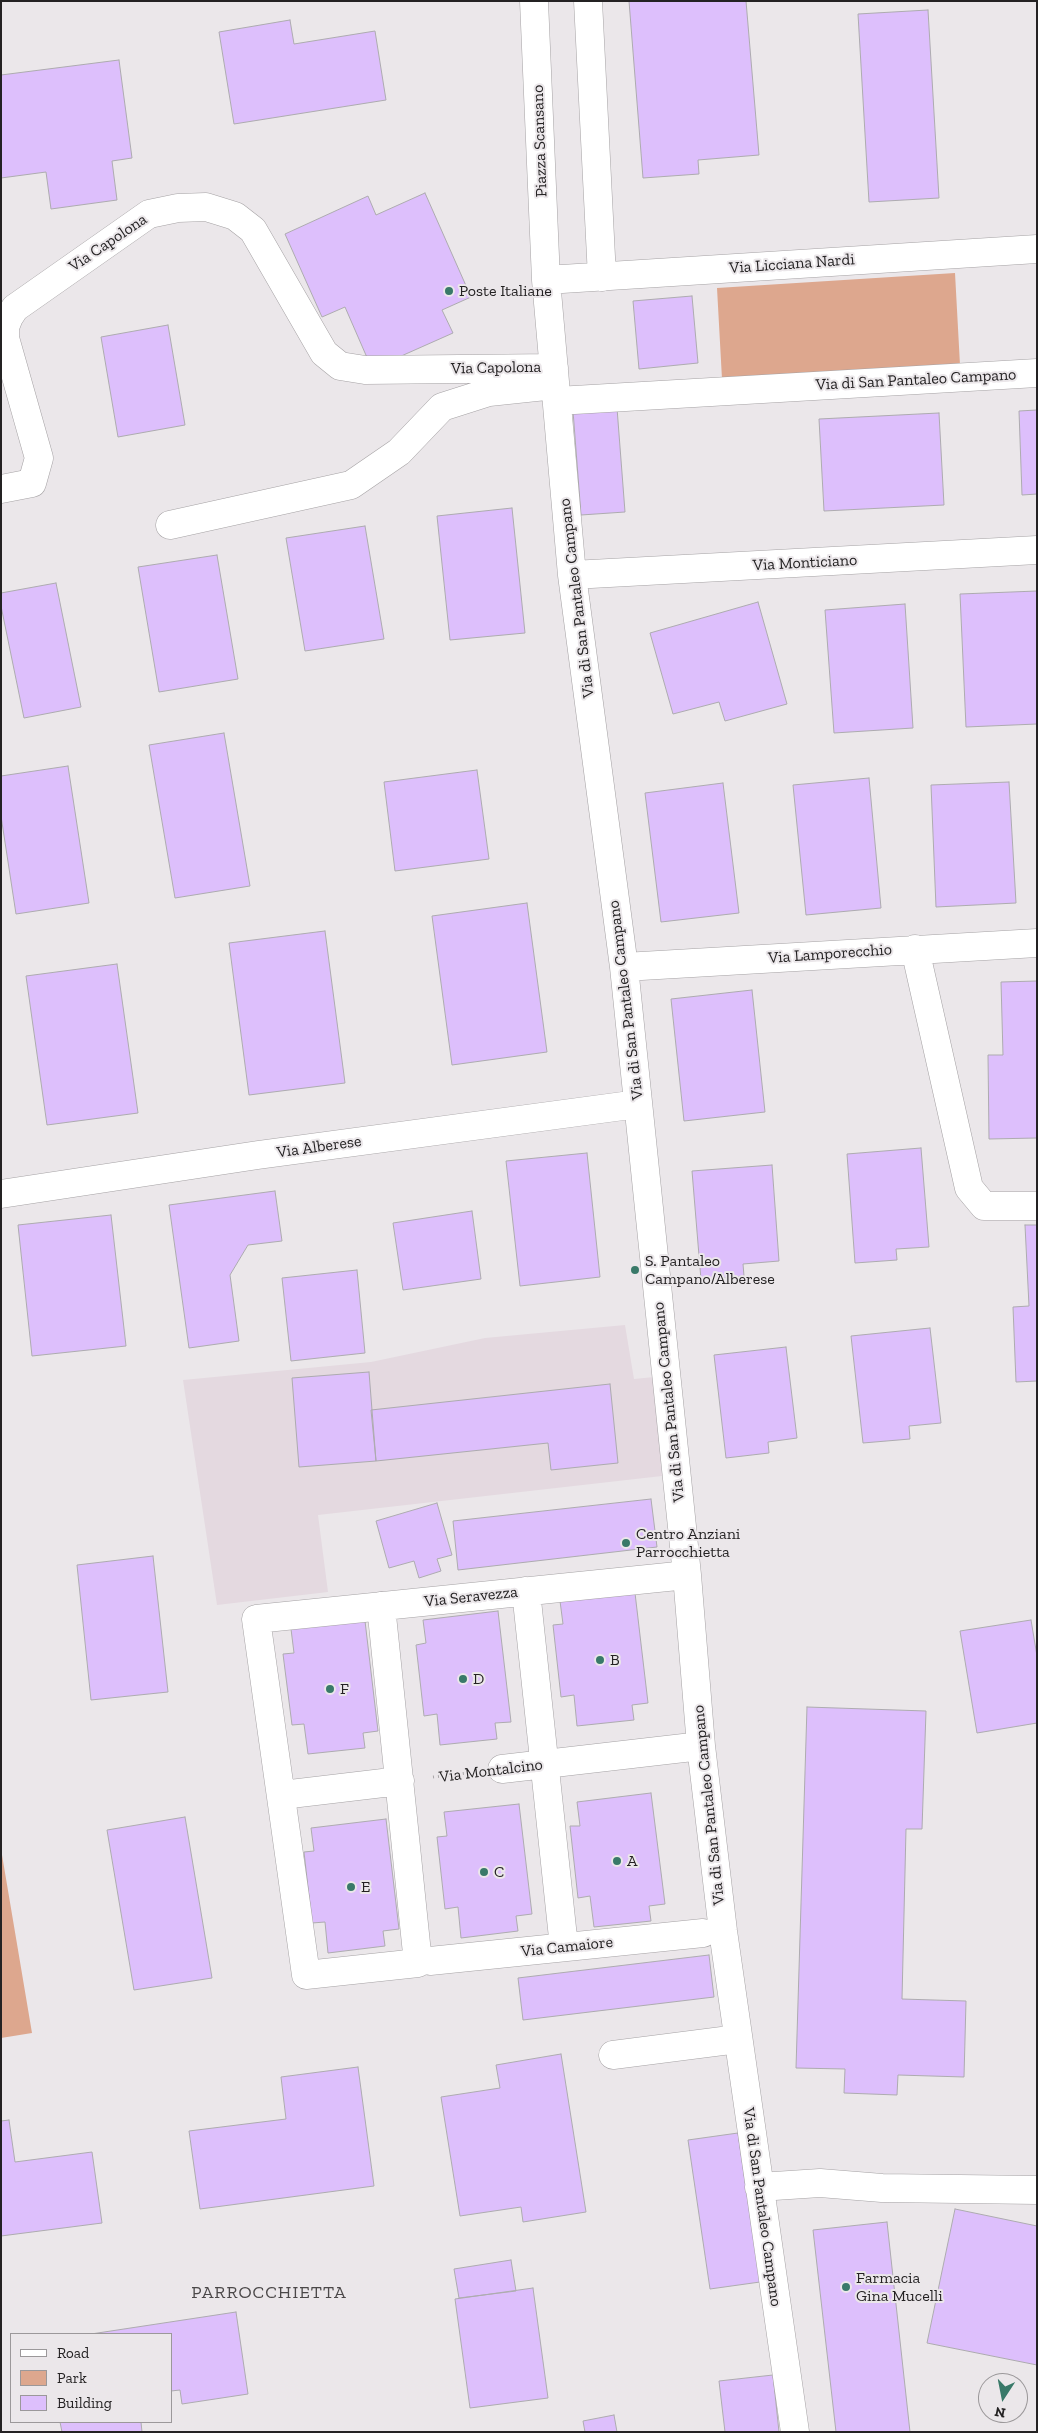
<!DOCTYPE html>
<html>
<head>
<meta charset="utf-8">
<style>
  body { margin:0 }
  #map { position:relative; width:1038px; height:2433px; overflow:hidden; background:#ebe7ea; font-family:"Zilla Slab",serif }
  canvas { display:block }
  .frame { position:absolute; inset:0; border:2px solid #242223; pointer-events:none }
  .legend { position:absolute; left:10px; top:2333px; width:162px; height:90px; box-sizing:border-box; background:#ebe7ea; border:1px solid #9b989a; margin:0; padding:6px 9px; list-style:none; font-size:15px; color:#242223 }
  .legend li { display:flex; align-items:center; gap:10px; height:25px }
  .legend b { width:25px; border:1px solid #9b989a }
  .north { position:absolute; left:978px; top:2373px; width:50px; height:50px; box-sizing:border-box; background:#ebe7ea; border:1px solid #9b989a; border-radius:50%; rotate:191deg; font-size:14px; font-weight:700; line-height:20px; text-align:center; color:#242223 }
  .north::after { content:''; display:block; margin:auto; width:18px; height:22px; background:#397969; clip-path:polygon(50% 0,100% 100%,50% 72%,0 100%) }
</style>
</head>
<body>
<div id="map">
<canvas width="1038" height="2433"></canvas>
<div class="frame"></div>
<ul class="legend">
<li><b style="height:6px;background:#fff"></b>Road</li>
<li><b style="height:14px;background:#dda78e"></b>Park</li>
<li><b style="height:14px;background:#ddbffc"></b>Building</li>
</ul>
<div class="north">N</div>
</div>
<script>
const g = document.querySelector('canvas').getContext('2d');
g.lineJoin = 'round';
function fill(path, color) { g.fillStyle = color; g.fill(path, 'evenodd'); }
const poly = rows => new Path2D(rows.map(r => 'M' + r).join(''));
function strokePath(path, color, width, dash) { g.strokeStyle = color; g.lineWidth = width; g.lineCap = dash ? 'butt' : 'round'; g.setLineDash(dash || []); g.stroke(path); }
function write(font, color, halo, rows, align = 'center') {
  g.font = font + ' "Zilla Slab",serif'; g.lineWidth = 4; g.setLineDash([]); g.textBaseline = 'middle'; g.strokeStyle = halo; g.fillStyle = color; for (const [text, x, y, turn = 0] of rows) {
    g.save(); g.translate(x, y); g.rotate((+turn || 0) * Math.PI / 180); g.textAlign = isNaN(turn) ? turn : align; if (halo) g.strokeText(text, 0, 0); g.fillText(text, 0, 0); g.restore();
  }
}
fill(poly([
  [625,1325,634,1379,654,1377,662,1476,318,1515,328,1592,217,1605,183,1380,371,1362,485,1338]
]), '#e4d9e0');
fill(poly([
  [955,273,960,365,722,379,717,288],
  [1,1849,32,2033,1,2038]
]), '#dda78e');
const building = poly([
  [629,1,746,1,759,155,698,160,699,174,643,178,629,1],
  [928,10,939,198,869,202,858,14,928,10],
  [290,20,294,44,375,31,386,100,234,124,219,32,290,20],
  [119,60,132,158,112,161,117,200,51,209,46,172,1,178,1,75,119,60],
  [425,193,471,297,442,310,453,333,372,369,345,307,322,317,285,234,368,196,376,215,425,193],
  [692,296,698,363,639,369,633,301,692,296],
  [168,325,185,425,118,437,101,337,168,325],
  [617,408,625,512,581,515,573,411,617,408],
  [1037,410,1037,494,1022,495,1019,411,1037,410],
  [939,413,944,505,824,511,819,419,939,413],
  [512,508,525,633,450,640,437,516,512,508],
  [365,526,384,639,305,651,286,538,365,526],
  [217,555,238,679,159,692,138,567,217,555],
  [56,583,81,707,24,718,1,606,1,593,56,583],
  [1037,591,1037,724,966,727,960,594,1037,591],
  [758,602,787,704,725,721,719,702,673,714,650,633,758,602],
  [905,604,913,728,834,733,825,610,905,604],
  [224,733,250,886,175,898,149,745,224,733],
  [68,766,89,903,16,914,1,816,1,776,68,766],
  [477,770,489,859,395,871,384,782,477,770],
  [869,778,881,908,806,915,793,785,869,778],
  [1009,782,1016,903,936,907,931,785,1009,782],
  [723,783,739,913,661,922,645,793,723,783],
  [527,903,547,1052,452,1065,432,916,527,903],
  [325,931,345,1083,249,1095,229,943,325,931],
  [117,964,138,1113,47,1125,26,976,117,964],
  [1037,981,1037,1138,989,1139,988,1055,1003,1055,1001,982,1037,981],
  [752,990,765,1112,684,1121,671,999,752,990],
  [921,1148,929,1247,896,1249,897,1260,855,1263,847,1154,921,1148],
  [587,1153,600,1277,520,1286,506,1161,587,1153],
  [772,1165,779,1261,743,1264,744,1276,701,1280,692,1171,772,1165],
  [275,1191,282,1241,248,1245,230,1275,239,1341,189,1348,169,1205,275,1191],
  [472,1211,481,1279,403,1290,393,1223,472,1211],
  [111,1215,126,1346,32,1356,18,1225,111,1215],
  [1025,1225,1037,1225,1037,1381,1016,1382,1013,1307,1029,1306,1025,1225],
  [357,1270,365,1353,291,1361,282,1278,357,1270],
  [930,1328,941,1423,909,1426,910,1439,863,1443,851,1336,930,1328],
  [786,1347,797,1438,768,1442,769,1453,726,1458,714,1355,786,1347],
  [369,1372,376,1461,299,1467,292,1378,369,1372],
  [610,1384,618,1463,551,1470,548,1443,376,1461,371,1410,610,1384],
  [651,1499,657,1547,458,1570,453,1521,651,1499],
  [437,1503,452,1555,437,1559,441,1571,419,1578,414,1561,389,1568,376,1521,437,1503],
  [153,1556,168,1692,91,1700,77,1565,153,1556],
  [635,1593,648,1703,632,1705,634,1720,577,1726,574,1695,561,1697,553,1625,563,1624,560,1601,635,1593],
  [498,1611,511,1722,495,1723,497,1739,440,1745,437,1714,424,1716,416,1645,426,1643,423,1620,498,1611],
  [1031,1620,1037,1656,1037,1723,977,1733,960,1631,1031,1620],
  [365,1621,378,1731,363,1733,365,1748,308,1754,304,1724,292,1725,283,1654,294,1653,291,1629,365,1621],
  [807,1707,926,1711,922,1829,906,1829,902,1999,966,2001,964,2077,898,2075,897,2095,844,2093,845,2069,796,2068,807,1707],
  [651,1793,665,1904,649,1906,651,1921,594,1927,590,1896,578,1898,570,1826,580,1826,577,1802,651,1793],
  [519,1804,532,1914,516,1916,518,1931,461,1938,458,1907,445,1909,437,1837,447,1836,444,1812,519,1804],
  [185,1817,212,1978,134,1990,107,1830,185,1817],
  [386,1819,399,1929,383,1931,385,1946,328,1953,325,1922,312,1923,304,1852,314,1851,311,1828,386,1819],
  [709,1955,714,1997,523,2020,518,1978,709,1955],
  [561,2054,586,2212,523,2222,521,2207,460,2216,441,2097,500,2088,496,2065,561,2054],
  [358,2067,374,2186,200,2209,189,2131,286,2119,281,2077,358,2067],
  [9,2120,15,2162,92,2152,102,2223,1,2236,1,2121,9,2120],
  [738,2133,760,2282,710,2289,688,2140,738,2133],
  [955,2209,1037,2226,1037,2365,927,2343,955,2209],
  [887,2222,910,2432,836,2432,813,2230,887,2222],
  [511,2260,516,2291,459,2298,454,2269,511,2260],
  [533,2288,548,2398,470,2408,455,2299,533,2288],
  [236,2312,248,2394,182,2404,180,2390,171,2391,171,2334,91,2334,236,2312],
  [773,2375,779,2432,725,2432,719,2381,773,2375],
  [614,2415,617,2432,585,2432,583,2421,614,2415],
  [60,2422,141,2422,142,2432,62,2432,60,2422]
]);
fill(building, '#ddbffc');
strokePath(building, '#adabaf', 1);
const minor = poly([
  [534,1,546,280,572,575,624,967,687,1575,701,1746,723,1931,795,2432],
  [588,1,602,277],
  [546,280,1037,249],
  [557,401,1037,373],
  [1,489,32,483,39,458,5,338,5,327,9,317,15,308,149,214,178,208,206,207,235,216,253,230,324,353,340,366,365,370,554,368],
  [170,525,351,485,399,452,442,407,489,392,555,385],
  [572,575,1037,550],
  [915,949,969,1188,984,1206,1037,1206],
  [624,967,1037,943],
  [1,1194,258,1155,638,1104],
  [526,1591,564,1947],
  [381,1606,418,1963,306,1975,256,1619,687,1575],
  [502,1769,701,1746],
  [282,1795,400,1781],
  [430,1961,703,1933],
  [613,2055,738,2039],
  [759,2187,820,2183,882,2188,1037,2190]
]);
strokePath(minor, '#a5a2a4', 29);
strokePath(poly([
  [433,1777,467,1773]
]), '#a8a5a7', 3, [1, 4]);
strokePath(minor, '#fff', 28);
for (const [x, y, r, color] of [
  [449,291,5,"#397969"],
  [635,1270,5,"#397969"],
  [626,1543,5,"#397969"],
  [600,1660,5,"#397969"],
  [463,1679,5,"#397969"],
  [330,1689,5,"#397969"],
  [617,1861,5,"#397969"],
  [484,1872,5,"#397969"],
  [351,1887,5,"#397969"],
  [846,2287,5,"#397969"]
]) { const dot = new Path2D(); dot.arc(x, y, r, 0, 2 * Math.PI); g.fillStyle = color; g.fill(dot); strokePath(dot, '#ebe7ea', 2); }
write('16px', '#242223', '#ebe7ea', [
  ["Piazza Scansano",540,141,-92],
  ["Via Capolona",108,243,-34],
  ["Via Licciana Nardi",792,264,-4],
  ["Via Capolona",496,368,-1],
  ["Via di San Pantaleo Campano",916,380,-3],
  ["Via Monticiano",805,563,-3],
  ["Via di San Pantaleo Campano",577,598,-97],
  ["Via Lamporecchio",830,954,-4],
  ["Via di San Pantaleo Campano",626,1000,-97],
  ["Via Alberese",319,1147,-8],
  ["Via di San Pantaleo Campano",669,1402,-96],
  ["Via Seravezza",471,1597,-6],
  ["Via Montalcino",491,1771,-7],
  ["Via di San Pantaleo Campano",709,1805,-96],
  ["Via Camaiore",567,1947,-6],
  ["Via di San Pantaleo Campano",762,2207,82]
]);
write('16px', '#242223', '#ebe7ea', [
  ["Poste Italiane",459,291],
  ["S. Pantaleo",645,1261],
  ["Campano/Alberese",645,1279],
  ["Centro Anziani",636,1534],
  ["Parrocchietta",636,1552],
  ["B",610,1660],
  ["D",473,1679],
  ["F",340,1689],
  ["A",627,1861],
  ["C",494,1872],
  ["E",361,1887],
  ["Farmacia",856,2278],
  ["Gina Mucelli",856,2296]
], 'left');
g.letterSpacing = '1px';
write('18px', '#4b4849', '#ebe7ea', [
  ["PARROCCHIETTA",269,2293]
]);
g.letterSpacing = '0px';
</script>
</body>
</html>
